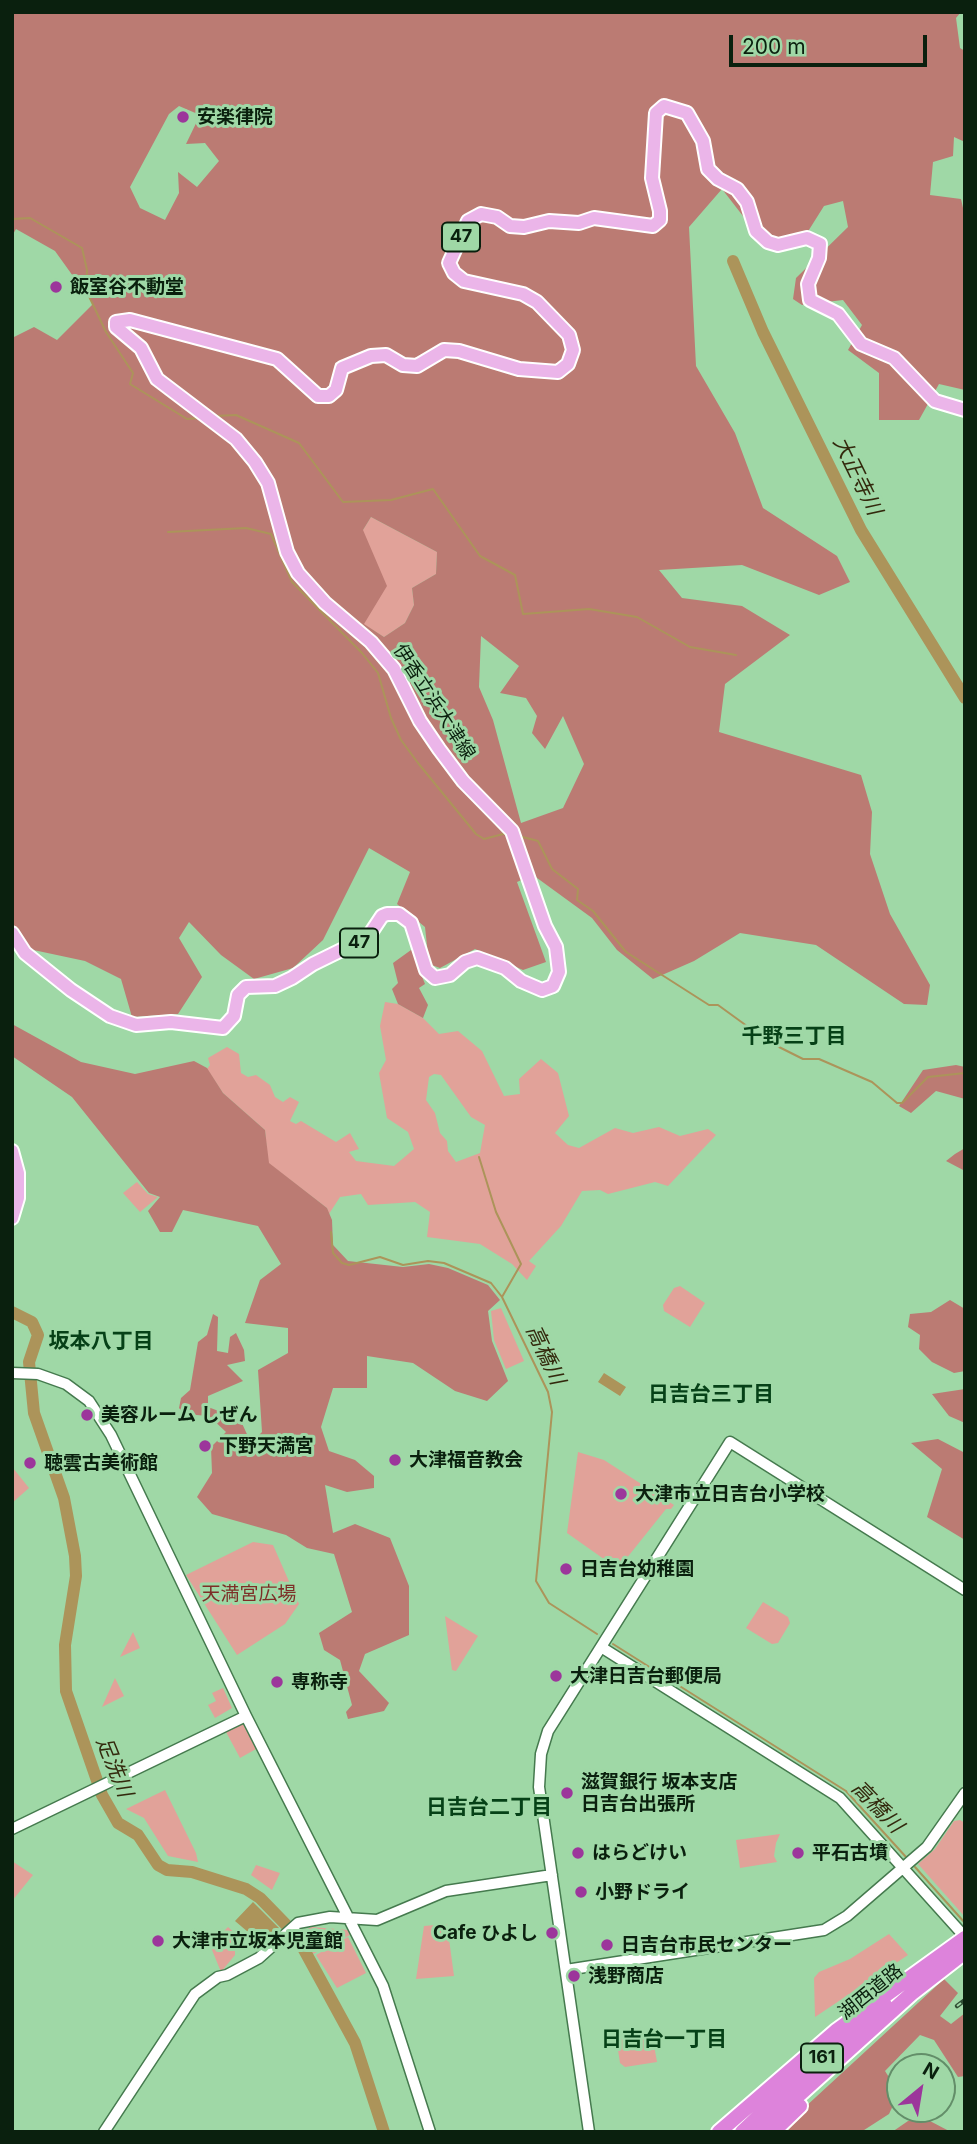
<!DOCTYPE html>
<html>
<head>
<meta charset="utf-8">
<style>
  body { margin:0 }
  #map { position:relative; width:977px; height:2144px; overflow:hidden; background:#9fd8a6; font-family:Inter,sans-serif }
  canvas { display:block }
  .frame { position:absolute; inset:0; border:14px solid #0a200e; pointer-events:none }
  .north { position:absolute; left:886px; top:2053px; width:70px; height:70px; box-sizing:border-box; background:#9fd8a6; border:2px solid #638e69; border-radius:50%; rotate:30deg; font-size:19px; font-weight:700; line-height:28px; text-align:center; color:#0a200e }
  .north::after { content:''; display:block; margin:auto; width:24px; height:32px; background:#9c369b; clip-path:polygon(50% 0,100% 100%,50% 72%,0 100%) }
  .scale { position:absolute; left:729px; top:35px; width:198px; height:32px; box-sizing:border-box; border:4px solid #0a200e; border-top:0; padding-left:9px; font-size:21px; line-height:24px; white-space:nowrap; color:#0a200e; -webkit-text-stroke:5px #9fd8a6; paint-order:stroke }
</style>
</head>
<body>
<div id="map">
<canvas width="977" height="2144"></canvas>
<div class="frame"></div>
<div class="north">N</div>
<div class="scale">200 m</div>
</div>
<script>
const g = document.querySelector('canvas').getContext('2d');
g.lineJoin = 'round';
function fill(path, color) { g.fillStyle = color; g.fill(path, 'evenodd'); }
const poly = rows => new Path2D(rows.map(r => 'M' + r).join(''));
function strokePath(path, color, width, dash) { g.strokeStyle = color; g.lineWidth = width; g.lineCap = dash ? 'butt' : 'round'; g.setLineDash(dash || []); g.stroke(path); }
function write(font, color, halo, rows, align = 'center') {
  g.font = font + ' Inter,"Noto Sans JP",sans-serif'; g.lineWidth = 6; g.setLineDash([]); g.textBaseline = 'middle'; g.strokeStyle = halo; g.fillStyle = color; for (const [text, x, y, turn = 0] of rows) {
    g.save(); g.translate(x, y); g.rotate((+turn || 0) * Math.PI / 180); g.textAlign = isNaN(turn) ? turn : align; if (halo) g.strokeText(text, 0, 0); g.fillText(text, 0, 0); g.restore();
  }
}
fill(poly([
  [371,517,437,552,436,574,412,588,414,605,405,623,384,637,363,624,363,530],
  [385,1002,398,1004,423,1018,439,1034,458,1031,482,1051,504,1096,520,1094,519,1079,541,1059,558,1073,569,1116,555,1133,568,1145,579,1148,615,1128,633,1133,659,1127,680,1136,708,1129,716,1135,668,1186,655,1182,608,1194,600,1190,582,1191,561,1226,529,1261,536,1266,527,1280,512,1264,480,1244,427,1237,430,1212,415,1202,368,1205,361,1194,340,1197,329,1214,327,1208,268,1163,265,1130,223,1093,207,1069,210,1065,208,1058,227,1047,239,1054,241,1073,248,1077,256,1075,270,1085,275,1097,283,1102,290,1097,299,1102,290,1121,296,1124,301,1121,336,1142,350,1133,359,1149,349,1152,356,1161,394,1166,414,1149,408,1132,387,1118,379,1073,386,1060,380,1026],
  [434,1074,441,1075,471,1117,485,1125,480,1153,456,1162,448,1151,447,1141,440,1133,435,1113,426,1100,429,1077],
  [137,1182,148,1194,158,1197,140,1212,123,1193],
  [680,1286,705,1303,690,1327,664,1311,663,1305,674,1288],
  [501,1308,524,1361,506,1369,494,1340,491,1311],
  [578,1452,604,1460,674,1505,671,1509,666,1509,618,1569,567,1533],
  [13,1468,29,1488,12,1503,12,1469],
  [253,1542,273,1545,299,1604,285,1624,237,1655,186,1575],
  [763,1602,788,1617,790,1623,778,1643,772,1644,746,1628],
  [445,1616,478,1636,456,1671,452,1670],
  [133,1632,140,1648,120,1657],
  [115,1678,124,1696,102,1707],
  [223,1688,232,1708,215,1718,208,1705,216,1701,212,1693],
  [242,1722,256,1749,240,1758,225,1730],
  [165,1790,196,1853,198,1862,168,1856,144,1818,126,1809],
  [960,1820,965,1823,965,1917,918,1864,935,1849,954,1821],
  [780,1834,776,1843,774,1856,777,1862,740,1868,736,1840],
  [12,1861,33,1875,12,1901],
  [256,1865,280,1873,272,1890,251,1875],
  [447,1924,454,1976,416,1979,424,1926],
  [228,1927,241,1939,235,1948,235,1955,221,1972,210,1945],
  [312,1927,348,1930,350,1935,313,1954,299,1933],
  [889,1934,908,1955,815,2017,814,1978,819,1972,850,1959],
  [348,1937,366,1973,337,1988,316,1955],
  [652,2034,657,2062,625,2067,620,2063,617,2043,621,2038]
]), '#e1a299');
fill(poly([
  [12,12,961,12,956,18,960,48,965,51,965,142,954,137,953,156,933,162,930,195,961,199,965,217,965,390,939,384,919,420,879,420,879,373,848,350,862,325,843,300,802,305,793,299,796,278,848,227,843,201,824,206,807,233,767,247,722,189,689,227,696,366,735,433,763,508,837,556,850,582,819,595,742,565,659,570,682,598,742,606,790,635,725,684,719,732,861,775,872,812,870,854,890,914,930,985,927,1005,904,1004,816,945,740,933,694,961,653,979,617,950,592,918,533,875,517,882,546,962,523,970,475,949,440,968,429,964,425,927,397,904,410,872,369,848,323,940,293,968,254,979,221,955,189,922,179,938,202,977,178,1014,132,1017,121,979,85,961,24,948,12,924,12,338,34,327,57,340,93,304,55,251,16,229,12,236],
  [179,106,200,115,186,144,205,143,219,161,197,187,178,172,179,193,165,220,140,208,130,187,169,114],
  [371,517,437,552,436,574,412,588,414,605,405,623,384,637,364,624,387,586,363,530],
  [481,636,519,666,500,693,526,698,537,716,532,733,545,749,563,716,584,764,563,808,521,823,493,720,479,687],
  [411,950,420,956,419,969,425,984,419,988,428,1005,423,1018,398,1004,392,989,398,983,393,963],
  [12,1024,81,1062,135,1074,194,1061,207,1068,223,1093,265,1130,269,1163,327,1208,332,1220,333,1245,348,1261,403,1267,429,1264,448,1268,488,1285,500,1300,488,1311,492,1341,508,1381,487,1401,455,1391,413,1363,367,1356,367,1388,333,1388,321,1427,329,1451,355,1460,374,1476,374,1488,347,1492,325,1485,333,1533,355,1524,390,1538,409,1586,409,1635,365,1654,359,1671,389,1703,384,1711,348,1719,346,1712,352,1705,340,1660,324,1650,319,1633,352,1612,334,1554,307,1548,286,1535,212,1514,197,1497,212,1473,211,1447,226,1432,209,1416,184,1414,179,1408,181,1398,190,1390,198,1342,207,1335,213,1314,218,1317,217,1351,228,1353,230,1337,236,1333,244,1350,245,1361,227,1365,243,1381,208,1396,208,1407,240,1419,251,1443,262,1432,258,1370,288,1353,288,1328,245,1323,260,1280,281,1264,258,1226,183,1210,172,1232,160,1232,148,1211,160,1197,149,1193,72,1097,12,1056],
  [956,1065,965,1067,965,1099,936,1091,911,1113,899,1106,923,1070],
  [965,1148,965,1171,946,1161,955,1154],
  [950,1300,965,1309,965,1371,954,1373,932,1362,919,1349,920,1335,908,1327,910,1314,931,1312],
  [965,1389,965,1423,949,1416,932,1394],
  [938,1439,965,1453,965,1540,927,1517,942,1469,911,1443],
  [944,1979,958,1993,940,2016,951,2024,965,2013,965,2076,958,2077,934,2040,920,2035,885,2071,899,2093,889,2114,861,2132,778,2132],
  [928,2120,951,2132,892,2132,908,2121]
]), '#bb7b73');
fill(poly([
  [604,1373,626,1387,620,1396,598,1382],
  [253,1902,279,1928,261,1943,235,1921]
]), '#ac945a');
strokePath(poly([
  [12,219,30,218,82,248,87,270,86,290,106,332,133,373,130,384,187,419,199,418],
  [215,416,236,415,299,443,343,502,391,500,433,489,480,556,515,575,523,614,589,609,637,617,690,647,736,655],
  [168,532,246,528,271,534,292,582,362,653,378,673,391,718,401,740,418,763,476,834,484,839,507,833],
  [519,836,538,841,552,869,578,889,577,900,593,911,626,952,709,1005,718,1005,769,1042,803,1059,819,1059,872,1082,897,1103,902,1103,928,1077,965,1073],
  [479,1157,496,1212,521,1264,502,1297,548,1392,552,1412,536,1581,549,1603,597,1634],
  [331,1232,333,1253,342,1263,349,1265,380,1257,403,1265,428,1261,444,1263,491,1283,502,1297],
  [613,1644,846,1791,906,1857],
  [915,1867,965,1923]
]), '#ac945a', 2);
strokePath(poly([
  [733,261,763,332,861,530,965,698],
  [12,1312,32,1322,38,1335,29,1362,34,1413,64,1498,75,1556,76,1576,65,1645,66,1691,102,1795,118,1823,138,1835,158,1865,167,1870,192,1872,246,1889,260,1898,296,1935,355,2043,384,2132]
]), '#ac945a', 12);
const tertiary = poly([
  [12,1373,38,1374,66,1384,89,1401,111,1435,246,1716,383,1986,430,2132],
  [601,1647,840,1798,965,1937],
  [12,1829,246,1716],
  [566,1970,824,1930,847,1916,927,1847,965,1793],
  [104,2132,195,1994,218,1977,227,1975,259,1958,298,1923,330,1917,377,1920,446,1891,552,1875],
  [589,2132,539,1787,541,1754,548,1731,730,1442,965,1590]
]);
const primary = poly([
  [12,933,25,953,71,990,110,1016,136,1025,171,1022,223,1028,234,1016,238,995,246,987,275,986,292,978,313,964,368,937,382,916,387,914,399,914,411,923,426,970,435,978,450,975,465,962,477,958,505,968,521,981,542,990,553,986,559,972,556,947,545,926,512,831,463,781,439,749,420,721,394,669,371,642,325,603,298,573,287,552,268,483,255,462,236,439,157,379,141,348,116,327,116,322,130,320,277,359,318,396,329,396,336,390,342,368,371,356,386,355,403,365,417,366,444,350,459,351,519,369,558,372,568,364,573,350,569,335,537,302,523,294,464,281,454,273,449,263,468,221,481,214,497,217,510,226,524,227,549,221,579,223,594,218,653,226,660,220,660,211,652,178,656,113,664,106,687,113,703,141,708,169,718,179,737,189,747,202,756,231,768,242,778,245,807,238,820,244,819,258,808,284,810,300,838,314,861,344,894,358,935,401,965,410],
  [12,1151,18,1173,18,1198,12,1218]
]);
const motorway = poly([
  [719,2132,836,2031,965,1938],
  [742,2132,810,2067,885,2005],
  [758,2132,911,1994,965,1952],
  [773,2132,800,2106]
]);
strokePath(tertiary, '#457a4e', 13);
strokePath(primary, '#fff', 16);
strokePath(motorway, '#fff', 18);
strokePath(tertiary, '#fff', 10);
strokePath(primary, '#ebb5e9', 12);
strokePath(motorway, '#dd83db', 14);
const rail = poly([
  [957,2006,965,2000]
]);
strokePath(rail, '#2f4e34', 4.5);
strokePath(rail, '#9fd8a6', 2, [5]);
for (const [x, y, r, color] of [
  [183,117,7,"#9c369b"],
  [56,287,7,"#9c369b"],
  [87,1415,7,"#9c369b"],
  [205,1446,7,"#9c369b"],
  [395,1460,7,"#9c369b"],
  [30,1463,7,"#9c369b"],
  [621,1494,7,"#9c369b"],
  [566,1569,7,"#9c369b"],
  [556,1676,7,"#9c369b"],
  [277,1682,7,"#9c369b"],
  [567,1793,7,"#9c369b"],
  [578,1853,7,"#9c369b"],
  [798,1853,7,"#9c369b"],
  [581,1892,7,"#9c369b"],
  [552,1933,7,"#9c369b"],
  [158,1941,7,"#9c369b"],
  [607,1945,7,"#9c369b"],
  [574,1976,7,"#9c369b"]
]) { const dot = new Path2D(); dot.arc(x, y, r, 0, 2 * Math.PI); g.fillStyle = color; g.fill(dot); strokePath(dot, '#9fd8a6', 2.5); }
for (const [x, y, w] of [
  [461,237,38],
  [359,943,38],
  [822,2058,42]
]) { const box = new Path2D(); box.roundRect(x - w / 2, y - 14.5, w, 29, 5); g.fillStyle = '#9fd8a6'; g.fill(box); strokePath(box, '#0a200e', 2); }
write('bold 18px', '#0a200e', null, [
  ["47",461,237],
  ["47",359,943],
  ["161",822,2058]
]);
write('bold 19px', '#0a200e', '#9fd8a6', [
  ["安楽律院",197,117],
  ["飯室谷不動堂",70,287],
  ["美容ルーム しぜん",101,1415],
  ["下野天満宮",219,1446],
  ["大津福音教会",409,1460],
  ["聴雲古美術館",44,1463],
  ["大津市立日吉台小学校",635,1494],
  ["日吉台幼稚園",580,1569],
  ["大津日吉台郵便局",570,1676],
  ["専称寺",291,1682],
  ["滋賀銀行 坂本支店",581,1782],
  ["日吉台出張所",581,1804],
  ["はらどけい",592,1853],
  ["平石古墳",812,1853],
  ["小野ドライ",595,1892],
  ["Cafe ひよし",538,1933,"right"],
  ["大津市立坂本児童館",172,1941],
  ["日吉台市民センター",621,1945],
  ["浅野商店",588,1976]
], 'left');
write('19px', '#0a200e', '#9fd8a6', [
  ["伊香立浜大津線",434,702,57],
  ["湖西道路",871,1992,-39]
]);
write('19px', '#7d2e27', '#9fd8a6', [
  ["天満宮広場",249,1594]
]);
write('italic 21px', '#33290d', '#9fd8a6', [
  ["大正寺川",857,476,64],
  ["高橋川",545,1355,65],
  ["足洗川",114,1767,68],
  ["高橋川",877,1807,46]
]);
write('bold 21px', '#064117', '#9fd8a6', [
  ["千野三丁目",794,1037],
  ["坂本八丁目",101,1342],
  ["日吉台三丁目",711,1395],
  ["日吉台二丁目",489,1808],
  ["日吉台一丁目",664,2040]
]);
</script>
</body>
</html>
